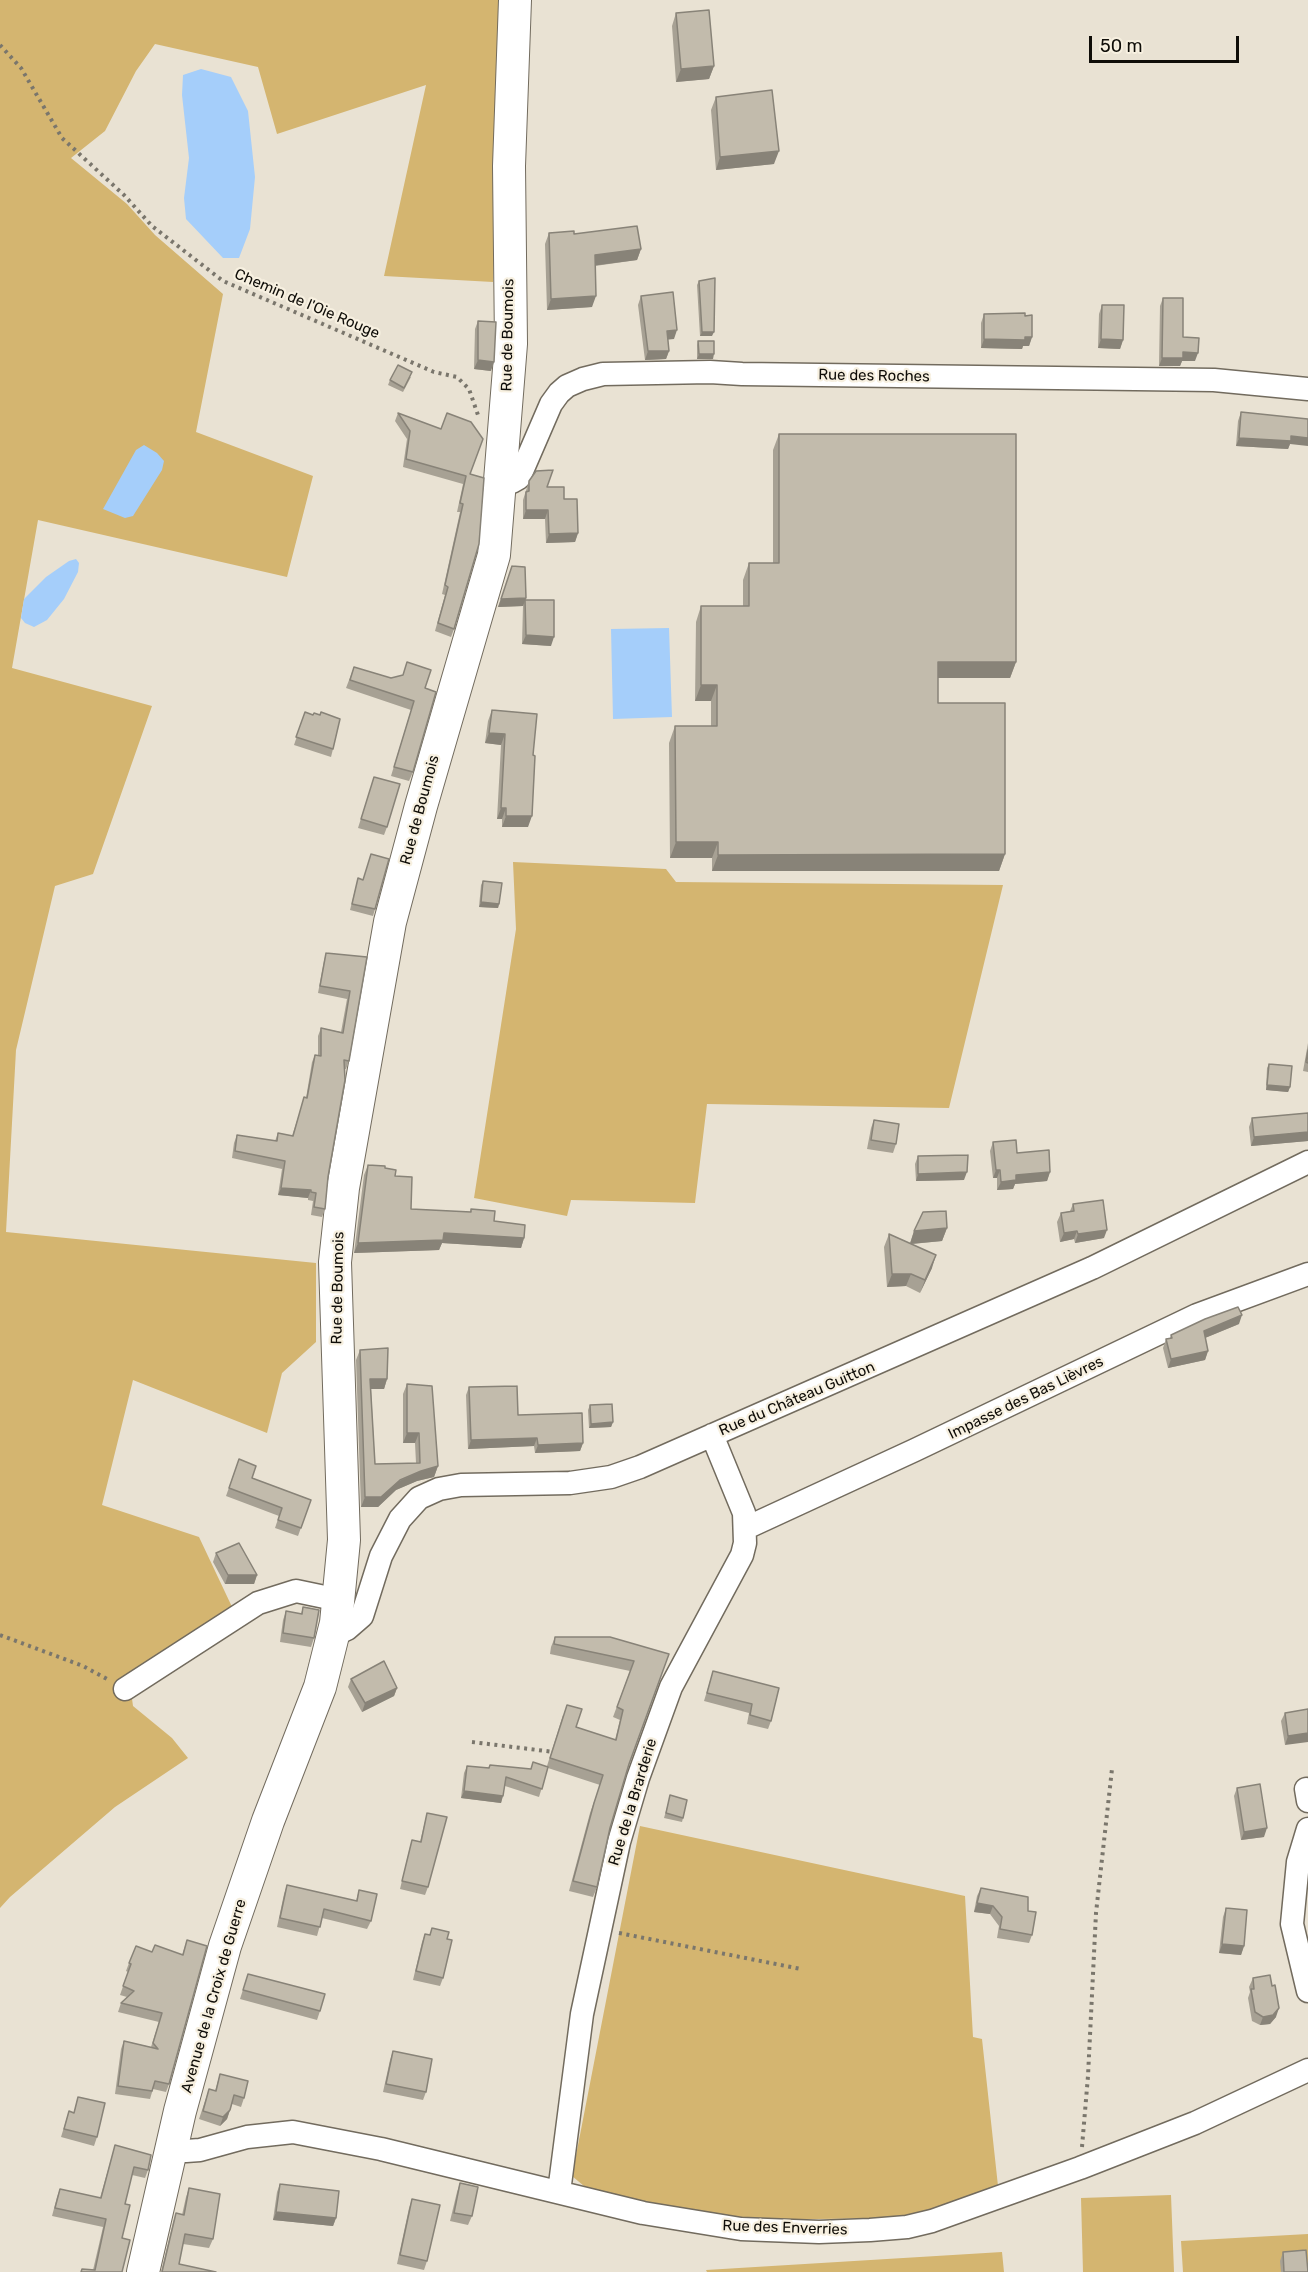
<!DOCTYPE html>
<html>
<head>
<meta charset="utf-8">
<style>
  body { margin:0 }
  #map { position:relative; width:1308px; height:2272px; overflow:hidden; background:#e9e2d3; font-family:Rubik,sans-serif }
  canvas { display:block }
  .scale { position:absolute; left:1089px; top:36px; width:150px; height:27px; box-sizing:border-box; border:3px solid #0f0d08; border-top:0; padding-left:8px; font-size:18px; line-height:21px; white-space:nowrap; color:#0f0d08; -webkit-text-stroke:4px #f7f0e0; paint-order:stroke }
</style>
</head>
<body>
<div id="map">
<canvas width="1308" height="2272"></canvas>
<div class="scale">50 m</div>
</div>
<script>
const g = document.querySelector('canvas').getContext('2d');
g.lineJoin = 'round';
function fill(path, color) { g.fillStyle = color; g.fill(path, 'evenodd'); }
const poly = rows => new Path2D(rows.map(r => 'M' + r).join(''));
function strokePath(path, color, width, dash) { g.strokeStyle = color; g.lineWidth = width; g.lineCap = dash ? 'butt' : 'round'; g.setLineDash(dash || []); g.stroke(path); }
function write(font, color, halo, rows, align = 'center') {
  g.font = font + ' Rubik,sans-serif'; g.lineWidth = 4.5; g.setLineDash([]); g.textBaseline = 'middle'; g.strokeStyle = halo; g.fillStyle = color; for (const [text, x, y, turn = 0] of rows) {
    g.save(); g.translate(x, y); g.rotate((+turn || 0) * Math.PI / 180); g.textAlign = isNaN(turn) ? turn : align; if (halo) g.strokeText(text, 0, 0); g.fillText(text, 0, 0); g.restore();
  }
}
fill(poly([
  [0,0,501,0,493,282,384,276,426,85,277,134,258,67,155,44,136,71,105,131,71,158,127,204,155,235,223,294,196,432,313,476,287,577,38,520,12,668,152,706,93,874,55,886,16,1050,6,1232,316,1263,316,1342,282,1373,267,1433,133,1380,102,1505,199,1537,233,1609,129,1677,133,1706,172,1738,188,1758,115,1807,10,1897,0,1908],
  [513,862,666,869,676,882,1003,885,949,1108,707,1104,695,1203,571,1200,567,1216,474,1198,516,929],
  [640,1826,965,1896,973,2037,982,2039,998,2186,907,2218,727,2220,590,2191,572,2176],
  [1171,2195,1174,2272,1083,2272,1081,2198],
  [1308,2234,1308,2272,1183,2272,1181,2241],
  [1002,2252,1004,2272,707,2272,706,2270]
]), '#d4b570');
fill(poly([
  [201,69,231,77,248,111,255,177,250,229,239,258,223,258,186,219,184,198,189,158,182,95,183,75],
  [144,445,157,453,164,461,162,470,133,516,125,518,103,509,136,450],
  [76,559,79,563,78,572,64,599,47,620,34,627,25,623,21,618,24,599,46,577,69,561],
  [669,628,672,717,613,719,611,629]
]), '#a5cefa');
const street = poly([
  [501,481,512,482,519,478,551,404,559,393,567,386,583,379,603,374,710,372,742,374,1214,380,1308,389],
  [746,1528,915,1450,1197,1315,1308,1274],
  [334,1635,347,1629,362,1616,381,1556,400,1519,419,1498,439,1489,461,1485,570,1483,611,1477,640,1467,1092,1268,1308,1162],
  [125,1689,258,1603,296,1591,339,1600],
  [1306,1789,1308,1801],
  [1308,1829,1298,1862,1292,1924,1308,1991],
  [172,2148,186,2151,200,2150,247,2137,293,2132,381,2149,643,2213,741,2229,819,2232,870,2230,907,2227,932,2221,1080,2168,1195,2123,1308,2070],
  [559,2192,582,2014,619,1842,638,1778,671,1687,742,1555,745,1543,744,1513,712,1435]
]);
const secondary = poly([
  [143,2272,180,2111,225,1946,268,1821,320,1687,336,1623,344,1540,335,1262,343,1188,390,922,421,806,494,555,511,344,509,166,515,0]
]);
strokePath(street, '#726b5e', 25);
strokePath(secondary, '#726b5e', 34);
strokePath(poly([
  [0,45,21,68,62,138,124,195,152,226,223,281,434,372,457,377,469,389,479,418],
  [0,1635,83,1666,107,1679],
  [472,1742,554,1752],
  [619,1933,801,1969],
  [1082,2147,1088,2076,1096,1913,1112,1769]
]), '#7a766c', 4, [3, 4.5]);
strokePath(street, '#fff', 22);
strokePath(secondary, '#fff', 32);
fill(poly([
  [676,13,714,66,709,79,676,82,672,26],
  [716,97,774,164,716,170,711,110],
  [549,233,574,234,641,249,637,260,595,266,592,307,547,310,545,244],
  [699,281,712,336,700,336,697,285],
  [641,296,674,339,668,339,669,351,666,359,645,360,638,305],
  [1163,298,1183,337,1195,361,1182,361,1180,366,1159,366,1160,306],
  [1102,305,1123,340,1120,349,1098,348,1099,314],
  [984,314,1032,337,1029,346,1023,346,1022,349,981,348,981,323],
  [478,321,491,371,474,369,475,329],
  [698,341,713,359,697,359,697,345],
  [411,377,403,392,388,385,390,380],
  [1241,412,1290,444,1288,449,1236,446,1238,421],
  [398,413,470,474,454,629,451,637,435,631,445,595,442,594,460,512,457,512,463,484,403,467,407,439,395,421],
  [779,434,1016,662,1010,678,938,678,938,703,1005,854,999,871,712,871,712,858,670,858,669,743,675,726,711,726,711,701,695,701,696,622,701,606,743,606,743,580,749,563,773,563,773,450],
  [529,481,547,487,564,499,578,533,575,542,546,543,545,519,523,519,523,500],
  [512,566,526,598,526,600,551,646,522,644,523,606,498,607],
  [354,667,425,688,413,772,409,781,391,776,411,710,346,688],
  [492,710,533,755,528,827,502,827,502,819,497,819,501,745,485,743,488,721],
  [305,712,333,749,331,757,294,745],
  [374,777,387,827,384,835,358,828],
  [358,878,375,909,373,916,350,910],
  [483,881,499,904,498,908,479,907,481,885],
  [326,953,367,957,349,1061,346,1069,345,1069,328,1177,325,1209,322,1217,311,1215,313,1201,308,1200,308,1198,278,1195,282,1169,232,1158,234,1143,237,1135,275,1141,278,1133,292,1136,302,1105,304,1097,306,1098,312,1062,315,1055,318,1055,318,1036,321,1028,341,1032,347,999,318,993,324,961],
  [1308,1043,1308,1072,1303,1071],
  [1269,1064,1290,1087,1288,1092,1266,1090,1267,1068],
  [1308,1113,1308,1141,1251,1146,1249,1127,1252,1118],
  [874,1120,896,1144,893,1153,867,1149,871,1128],
  [993,1142,1017,1153,1050,1172,1047,1181,1015,1184,1013,1189,997,1190,997,1178,993,1178,990,1151],
  [918,1156,964,1180,916,1181,915,1164],
  [368,1165,385,1168,395,1176,411,1209,470,1212,471,1209,524,1238,521,1248,442,1243,439,1250,354,1253,364,1175],
  [1073,1204,1104,1238,1075,1243,1074,1239,1060,1242,1057,1222,1061,1213,1070,1211],
  [947,1228,942,1241,912,1244,932,1268,920,1293,906,1286,887,1287,884,1247,889,1234,910,1243,914,1231],
  [1239,1324,1205,1338,1208,1351,1205,1360,1168,1368,1163,1348,1166,1339,1170,1338,1171,1335],
  [360,1350,387,1379,384,1389,371,1389,375,1464,416,1463,415,1443,403,1443,403,1394,407,1384,438,1466,434,1477,417,1481,396,1490,378,1507,361,1507,356,1360],
  [469,1387,518,1415,583,1443,580,1451,535,1453,534,1446,468,1449,466,1395],
  [590,1405,613,1422,611,1427,589,1428,588,1410],
  [239,1459,252,1478,311,1500,298,1536,275,1528,279,1516,226,1496],
  [216,1553,257,1575,254,1584,225,1584,213,1562],
  [303,1607,314,1638,311,1647,280,1642,283,1620,286,1611,301,1614],
  [555,1637,669,1654,629,1765,610,1828,597,1887,593,1897,569,1891,590,1813,600,1785,548,1768,539,1797,505,1786,501,1803,461,1798,464,1773,467,1766,489,1768,530,1769,547,1766,563,1715,576,1727,615,1740,620,1720,613,1717,630,1671,550,1654,551,1647],
  [713,1671,771,1721,768,1729,747,1724,749,1713,704,1701],
  [351,1679,397,1688,394,1696,362,1712,348,1687],
  [1308,1709,1285,1745,1281,1721,1285,1713],
  [1237,1788,1264,1837,1241,1840,1234,1796],
  [669,1800,683,1818,682,1822,664,1818],
  [427,1813,428,1887,425,1895,400,1889,410,1847,412,1840,420,1842],
  [287,1885,356,1901,359,1890,371,1921,367,1929,322,1918,317,1936,277,1927,284,1894],
  [981,1888,1028,1911,1032,1935,1029,1943,997,1938,999,1926,990,1914,974,1912,977,1896],
  [1226,1908,1244,1946,1241,1955,1219,1953,1223,1917],
  [432,1928,447,1939,443,1978,440,1986,413,1980,422,1942,425,1934,430,1935],
  [187,1940,169,2084,166,2092,153,2089,150,2099,115,2094,121,2049,124,2041,151,2047,159,2022,118,2012,121,2003,127,1997,120,1995,128,1972,126,1971,129,1963,152,1952,182,1955],
  [248,1974,320,2011,317,2020,240,1999],
  [1253,1978,1272,1986,1276,2017,1270,2024,1260,2025,1252,2021,1248,1998,1250,1992,1249,1987],
  [393,2051,426,2092,423,2100,383,2092,390,2060],
  [220,2074,244,2098,241,2107,232,2104,227,2119,220,2126,199,2119,209,2089,215,2091],
  [78,2097,97,2137,94,2146,61,2137,69,2111,74,2113],
  [115,2145,148,2170,145,2178,132,2175,125,2204,122,2238,122,2272,81,2272,82,2269,93,2270,103,2227,52,2216,57,2197,60,2189,100,2198],
  [460,2183,472,2216,468,2225,450,2221,457,2192],
  [280,2184,336,2218,333,2226,273,2220,277,2192],
  [189,2188,213,2239,209,2248,183,2244,179,2264,161,2272,173,2223,176,2213,182,2215,186,2197],
  [412,2199,427,2261,424,2270,397,2264,409,2208],
  [1283,2252,1308,2272,1281,2272,1280,2261]
]), '#a7a194');
fill(poly([
  [714,66,709,79,676,82,681,69],
  [779,151,774,164,716,170,720,157],
  [641,249,637,260,591,266,595,255],
  [596,296,592,307,547,310,551,299],
  [677,330,674,339,664,340,667,331],
  [702,332,714,332,712,336,700,336],
  [1032,337,1029,346,1023,346,1022,349,981,348,984,339],
  [1101,339,1123,340,1120,349,1098,348],
  [648,351,669,351,666,359,645,360],
  [1183,352,1198,353,1195,361,1182,361,1180,366,1159,366,1162,358],
  [699,354,714,354,713,359,697,359],
  [478,360,494,362,491,371,474,369],
  [1291,436,1308,438,1308,446,1290,444,1288,449,1236,446,1239,438],
  [526,510,548,510,545,519,523,519],
  [578,533,575,542,546,543,549,534],
  [526,598,523,606,498,607,501,599],
  [526,635,554,637,551,646,522,644],
  [938,662,1016,662,1010,678,932,678],
  [701,685,717,685,711,701,695,701],
  [489,733,505,734,501,745,485,743],
  [501,808,506,808,502,819,497,819],
  [506,816,532,816,528,827,502,827],
  [676,842,718,842,712,858,670,858],
  [1005,854,999,871,712,871,718,855],
  [481,902,499,904,498,908,479,907],
  [1267,1085,1290,1087,1288,1092,1266,1090],
  [1308,1132,1308,1141,1251,1146,1254,1137],
  [996,1170,1000,1170,997,1178,993,1178],
  [967,1172,964,1180,916,1181,918,1174],
  [1050,1172,1047,1181,1015,1184,1013,1189,997,1190,1001,1182,1016,1175],
  [281,1188,311,1190,308,1198,278,1195],
  [947,1228,942,1241,910,1244,914,1231],
  [1107,1230,1104,1238,1075,1243,1078,1234],
  [1077,1231,1074,1239,1060,1242,1064,1233],
  [444,1233,524,1238,521,1248,442,1243,439,1250,354,1253,358,1243],
  [936,1255,932,1268,920,1293,925,1280],
  [892,1274,911,1274,906,1286,887,1287],
  [1242,1315,1239,1324,1200,1340,1204,1331],
  [1208,1351,1205,1360,1168,1368,1171,1359],
  [370,1379,387,1379,384,1389,367,1389],
  [613,1422,611,1427,589,1428,591,1424],
  [407,1433,419,1433,415,1443,403,1443],
  [537,1438,534,1446,468,1449,471,1440],
  [583,1443,580,1451,535,1453,538,1445],
  [438,1466,434,1477,417,1481,396,1490,378,1507,361,1507,365,1497,421,1471],
  [228,1575,257,1575,254,1584,225,1584],
  [397,1688,394,1696,362,1712,365,1703],
  [1308,1733,1308,1742,1285,1745,1288,1736],
  [464,1791,503,1796,501,1803,461,1798],
  [1267,1828,1264,1837,1241,1840,1244,1832],
  [977,1903,993,1906,990,1914,974,1912],
  [1222,1944,1244,1946,1241,1955,1219,1953],
  [1279,2008,1276,2017,1270,2024,1260,2025,1263,2017],
  [230,2110,227,2119,220,2126,223,2117],
  [276,2212,336,2218,333,2226,273,2220]
]), '#888378');
const building = poly([
  [709,10,714,66,681,69,676,13,709,10],
  [772,90,779,151,720,157,716,97,772,90],
  [637,226,641,249,595,255,596,296,551,299,549,233,574,231,574,234,637,226],
  [715,278,714,332,702,332,699,281,715,278],
  [673,292,677,330,667,331,669,351,648,351,641,296,673,292],
  [1163,298,1183,298,1183,337,1199,338,1198,353,1183,352,1183,358,1162,358,1163,298],
  [1102,305,1124,305,1123,340,1101,339,1102,305],
  [1025,313,1025,316,1032,315,1032,337,1025,337,1025,340,984,339,984,314,1025,313],
  [478,321,496,322,494,362,478,360,478,321],
  [698,341,714,341,714,354,699,354,698,341],
  [398,365,412,372,404,388,390,380,398,365],
  [1241,412,1308,419,1308,438,1291,436,1291,441,1239,438,1241,412],
  [398,413,441,429,447,413,471,422,483,439,470,474,484,478,479,544,454,629,438,623,448,587,445,585,463,504,460,503,466,476,406,459,410,431,398,413],
  [779,434,1016,434,1016,662,938,662,938,703,1005,703,1005,854,718,855,718,842,676,842,675,726,717,726,717,685,701,685,701,606,749,606,749,563,779,563,779,434],
  [553,470,547,487,564,487,564,499,577,499,578,533,549,534,548,510,526,510,526,492,529,491,529,481,536,471,553,470],
  [512,566,525,567,526,598,501,599,512,566],
  [525,600,554,600,554,637,526,635,525,600],
  [407,662,431,670,425,688,436,692,413,772,394,767,414,701,350,680,354,667,391,678,403,675,407,662],
  [492,710,537,714,533,755,535,756,532,816,506,816,506,808,501,808,505,734,489,733,492,710],
  [305,712,313,715,314,713,320,715,321,712,340,719,333,749,296,737,305,712],
  [374,777,400,784,387,827,361,819,374,777],
  [371,854,389,859,375,909,352,904,358,878,363,880,371,854],
  [483,881,502,883,499,904,481,902,483,881],
  [326,953,367,957,349,1061,344,1060,345,1080,328,1177,325,1209,314,1207,316,1193,311,1192,311,1190,281,1188,285,1161,235,1151,237,1135,277,1141,278,1133,293,1136,304,1097,307,1098,315,1055,321,1056,321,1028,343,1033,350,991,320,986,326,953],
  [1308,1050,1308,1063,1306,1062,1308,1050],
  [1269,1064,1292,1066,1290,1087,1267,1085,1269,1064],
  [1308,1113,1308,1132,1254,1137,1252,1118,1308,1113],
  [874,1120,899,1124,896,1144,871,1140,874,1120],
  [1016,1140,1017,1153,1049,1150,1050,1172,1016,1175,1016,1180,1001,1182,1000,1170,996,1170,993,1142,1016,1140],
  [968,1155,967,1172,918,1174,918,1156,968,1155],
  [368,1165,385,1166,385,1168,396,1170,395,1176,412,1177,411,1209,471,1212,471,1209,495,1211,494,1221,525,1225,524,1238,444,1233,443,1240,358,1243,368,1165],
  [1103,1200,1107,1230,1078,1234,1077,1231,1064,1233,1061,1213,1074,1211,1073,1204,1103,1200],
  [946,1211,947,1228,914,1231,923,1212,946,1211],
  [889,1234,936,1255,925,1280,911,1274,892,1274,889,1234],
  [1238,1307,1242,1315,1204,1331,1208,1351,1171,1359,1166,1339,1172,1338,1171,1335,1205,1319,1238,1307],
  [388,1348,387,1379,370,1379,375,1464,420,1463,419,1433,407,1433,407,1384,432,1386,438,1466,421,1471,400,1480,381,1497,365,1497,360,1350,388,1348],
  [517,1386,518,1415,582,1413,583,1443,538,1445,537,1438,471,1440,469,1387,517,1386],
  [612,1404,613,1422,591,1424,590,1405,612,1404],
  [239,1459,256,1466,252,1478,311,1500,301,1528,278,1520,282,1508,229,1488,239,1459],
  [239,1543,257,1575,228,1575,216,1553,239,1543],
  [303,1607,319,1610,314,1638,283,1633,286,1611,302,1614,303,1607],
  [555,1637,610,1637,669,1654,629,1764,610,1828,597,1887,573,1881,594,1803,603,1775,550,1758,567,1705,582,1709,576,1727,616,1740,623,1710,617,1707,634,1661,554,1644,555,1637],
  [384,1661,397,1688,365,1703,351,1679,384,1661],
  [713,1671,779,1688,771,1721,750,1715,752,1704,707,1693,713,1671],
  [1308,1709,1308,1733,1288,1736,1285,1713,1308,1709],
  [533,1762,548,1767,542,1789,506,1777,503,1796,464,1791,467,1766,489,1768,490,1765,531,1769,533,1762],
  [1260,1784,1267,1828,1244,1832,1237,1788,1260,1784],
  [670,1795,687,1800,683,1818,666,1813,670,1795],
  [427,1813,447,1817,428,1887,402,1881,412,1840,421,1842,427,1813],
  [287,1885,357,1901,359,1890,377,1894,371,1921,324,1909,320,1927,280,1918,287,1885],
  [981,1888,1028,1897,1028,1911,1036,1912,1032,1935,1000,1929,1002,1917,993,1906,977,1903,981,1888],
  [1226,1908,1247,1910,1244,1946,1222,1944,1226,1908],
  [432,1928,449,1932,447,1939,452,1940,443,1978,416,1971,425,1934,430,1935,432,1928],
  [187,1940,207,1946,169,2084,155,2081,152,2091,118,2086,124,2041,158,2049,153,2043,162,2013,121,2003,134,1991,123,1986,131,1964,129,1963,136,1946,152,1952,155,1945,183,1955,187,1940],
  [248,1974,325,1994,320,2011,243,1990,248,1974],
  [1270,1975,1272,1986,1275,1985,1279,2008,1273,2015,1263,2017,1255,2012,1251,1989,1254,1989,1253,1978,1270,1975],
  [393,2051,432,2059,426,2092,386,2084,393,2051],
  [220,2074,248,2081,244,2098,234,2095,230,2110,223,2117,203,2111,209,2089,216,2091,220,2074],
  [78,2097,105,2103,97,2137,64,2129,69,2111,74,2113,78,2097],
  [115,2145,151,2155,148,2170,134,2167,125,2204,130,2205,122,2238,130,2240,122,2272,81,2272,82,2269,95,2270,106,2219,55,2208,60,2189,101,2198,115,2145],
  [460,2183,478,2187,472,2216,454,2213,460,2183],
  [280,2184,339,2191,336,2218,276,2212,280,2184],
  [189,2188,220,2194,213,2239,185,2234,179,2264,216,2272,162,2272,176,2213,184,2215,189,2188],
  [412,2199,440,2205,427,2261,400,2255,412,2199],
  [1306,2250,1308,2272,1284,2272,1283,2252,1306,2250]
]);
fill(building, '#c2bbac');
strokePath(building, '#888378', 1.5);
write('15px', '#0f0d08', '#f7f0e0', [
  ["Chemin de l'Oie Rouge",307,304,23],
  ["Rue de Boumois",508,335,-89],
  ["Rue des Roches",874,376,1],
  ["Rue de Boumois",420,810,-75],
  ["Rue de Boumois",338,1288,-89],
  ["Impasse des Bas Lièvres",1026,1398,-26],
  ["Rue du Château Guitton",797,1399,-23],
  ["Rue de la Brarderie",633,1802,-73],
  ["Avenue de la Croix de Guerre",214,1996,-74],
  ["Rue des Enverries",785,2228,2]
]);
</script>
</body>
</html>
